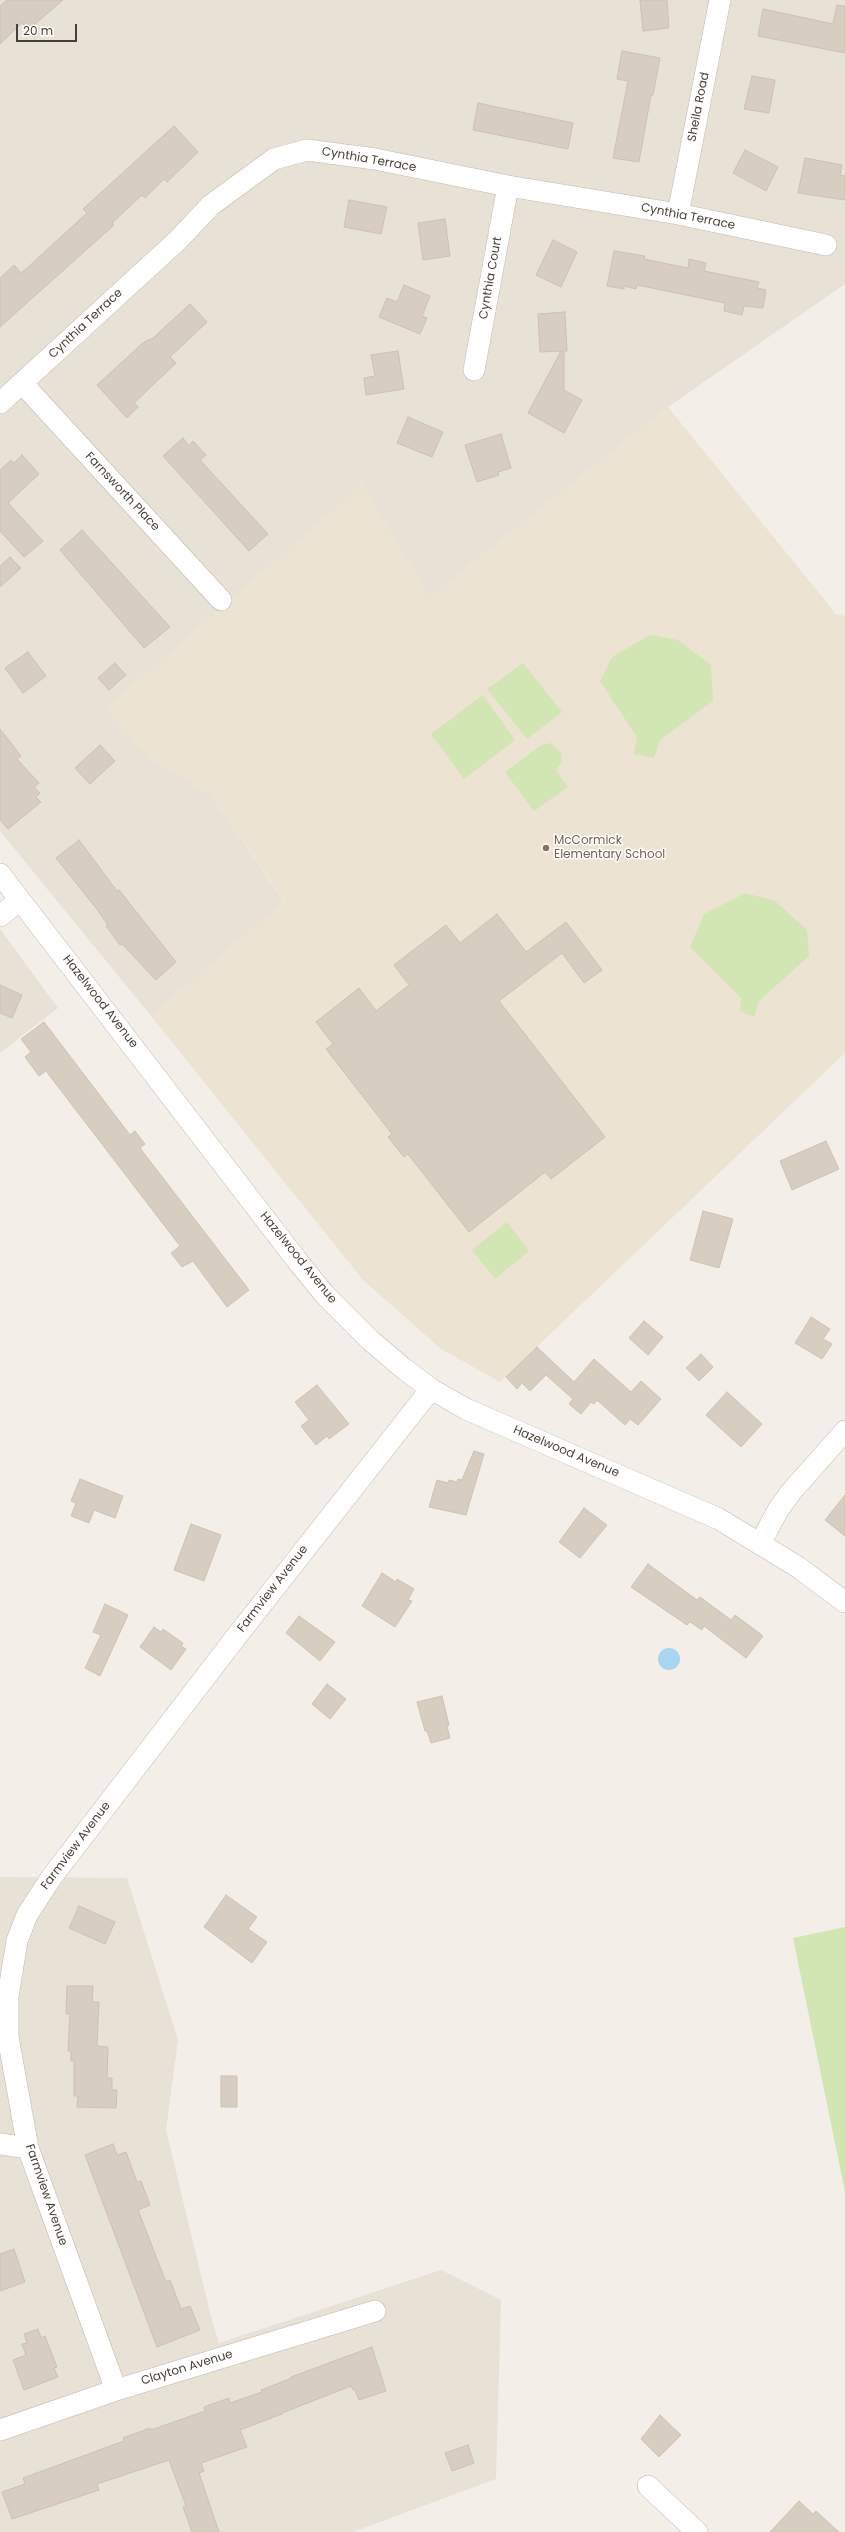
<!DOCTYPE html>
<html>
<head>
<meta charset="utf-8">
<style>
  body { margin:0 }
  #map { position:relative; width:845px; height:2532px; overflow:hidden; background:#f3efe8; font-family:Poppins,sans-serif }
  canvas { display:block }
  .scale { position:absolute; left:16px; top:24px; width:61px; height:18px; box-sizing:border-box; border:2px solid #473f37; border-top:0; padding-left:5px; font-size:12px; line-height:14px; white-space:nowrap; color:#473f37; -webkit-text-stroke:3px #fff; paint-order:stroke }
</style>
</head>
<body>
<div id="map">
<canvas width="845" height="2532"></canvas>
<div class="scale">20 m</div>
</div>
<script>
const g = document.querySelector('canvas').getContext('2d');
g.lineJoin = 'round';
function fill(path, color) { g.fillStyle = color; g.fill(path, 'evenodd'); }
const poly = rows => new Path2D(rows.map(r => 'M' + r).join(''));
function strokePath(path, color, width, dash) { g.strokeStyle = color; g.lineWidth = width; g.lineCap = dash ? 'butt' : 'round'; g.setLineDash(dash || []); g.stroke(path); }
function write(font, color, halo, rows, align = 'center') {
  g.font = font + ' Poppins,sans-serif'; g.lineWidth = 3; g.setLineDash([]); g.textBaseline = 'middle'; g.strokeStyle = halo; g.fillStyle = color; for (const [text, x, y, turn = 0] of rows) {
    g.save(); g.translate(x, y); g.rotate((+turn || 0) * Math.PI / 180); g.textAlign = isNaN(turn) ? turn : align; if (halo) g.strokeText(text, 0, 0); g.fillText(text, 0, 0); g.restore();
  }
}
fill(poly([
  [0,0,845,0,845,284,668,407,430,597,361,484,149,757,211,795,284,901,151,1016,0,831],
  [0,929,58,1008,0,1053],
  [0,1877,127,1878,178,2040,166,2130,212,2321,219,2343,441,2270,501,2300,496,2479,353,2532,0,2532]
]), '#e7e1d6');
fill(poly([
  [668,407,836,614,845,616,845,1053,500,1382,441,1349,363,1280,151,1016,284,900,211,795,149,757,104,709,362,484,430,597]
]), '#ece3d3');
fill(poly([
  [650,635,678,640,711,665,713,701,660,740,654,758,634,754,637,737,600,681,612,657],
  [523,663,562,712,527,739,487,689],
  [483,695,515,740,464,779,431,734],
  [551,743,562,754,561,763,556,770,568,787,534,811,505,772,541,745],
  [745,893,775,901,807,930,809,956,759,1001,754,1017,740,1011,741,998,690,947,704,914],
  [507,1222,529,1251,495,1279,472,1250],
  [845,1927,845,2192,793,1938]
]), '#d2e6b3');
fill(poly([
  '658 1659a11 11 0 1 1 22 0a11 11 0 1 1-22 0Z'
]), '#a7d6ee');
const building = poly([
  [7,0,63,0,28,30,22,23,0,44,0,6,7,0],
  [640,0,667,0,669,28,643,31,640,0],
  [837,5,845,6,845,53,758,36,763,9,833,24,837,5],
  [622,51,660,58,653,95,651,95,639,162,613,158,628,81,617,79,622,51],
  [752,76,775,80,769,113,744,109,752,76],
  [478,103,573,123,568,149,473,130,478,103],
  [174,126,198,152,167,182,164,179,145,198,142,195,112,223,114,225,0,327,0,278,14,265,21,273,26,269,87,213,83,209,174,126],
  [745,150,778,167,766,191,733,173,745,150],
  [805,158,842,165,840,175,845,176,845,200,798,193,805,158],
  [349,200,387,207,381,234,344,227,349,200],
  [445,219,450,256,423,260,418,223,445,219],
  [553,240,577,252,561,287,536,275,553,240],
  [614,251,645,256,644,259,688,268,689,259,706,263,704,271,759,282,757,288,766,290,763,308,744,306,742,315,724,311,725,303,637,285,636,289,624,286,624,289,607,286,614,251],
  [404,285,430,296,422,316,427,318,420,334,379,317,387,298,397,302,404,285],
  [190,304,207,322,170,357,176,363,134,403,138,407,127,418,97,385,144,342,153,338,190,304],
  [565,312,567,351,564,351,564,390,582,400,564,433,528,413,561,351,540,352,538,314,565,312],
  [398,351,404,389,366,395,364,378,375,376,371,355,398,351],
  [408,417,443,432,432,457,397,443,408,417],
  [501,434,511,468,498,472,499,475,477,482,465,445,501,434],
  [183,438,189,446,193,441,206,455,200,460,268,534,249,551,163,456,183,438],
  [22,455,39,474,8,503,43,541,24,557,0,531,0,470,11,460,14,463,22,455],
  [82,530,170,627,144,648,60,550,82,530],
  [10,557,21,568,0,587,0,566,10,557],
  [28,652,46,676,23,693,5,668,28,652],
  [115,663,126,675,109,690,98,678,115,663],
  [0,729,21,756,17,759,39,783,34,787,40,793,36,797,41,802,8,829,0,820,0,729],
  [100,745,115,761,90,784,75,768,100,745],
  [79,840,117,891,119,890,176,962,156,980,122,944,120,945,106,926,108,925,96,908,56,858,79,840],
  [497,914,526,952,566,922,602,970,584,983,562,953,499,1001,605,1137,551,1179,545,1172,469,1232,408,1154,404,1157,388,1137,392,1134,326,1049,333,1044,316,1022,359,988,376,1011,409,985,394,965,446,925,460,943,497,914],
  [0,985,22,995,12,1018,0,1013,0,985],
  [44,1022,130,1135,135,1131,145,1144,140,1148,249,1290,227,1307,193,1261,182,1267,171,1253,180,1246,46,1071,39,1076,25,1057,31,1052,21,1039,44,1022],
  [826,1141,839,1169,792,1190,780,1161,826,1141],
  [703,1211,733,1219,719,1268,690,1260,703,1211],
  [811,1317,830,1329,823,1339,832,1344,822,1359,795,1343,811,1317],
  [644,1321,663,1337,648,1355,629,1338,644,1321],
  [537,1347,574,1382,594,1359,631,1392,641,1381,661,1399,638,1425,630,1419,625,1425,597,1400,594,1404,591,1402,581,1414,569,1404,573,1399,546,1375,530,1391,522,1383,517,1389,506,1377,537,1347],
  [701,1354,713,1367,699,1381,686,1368,701,1354],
  [317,1385,349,1424,329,1439,327,1436,316,1445,301,1426,309,1420,295,1402,317,1385],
  [727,1392,762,1424,741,1447,706,1415,727,1392],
  [474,1451,484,1454,466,1515,429,1507,437,1480,448,1483,449,1480,457,1482,458,1479,462,1480,474,1451],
  [80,1479,123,1496,115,1518,94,1510,89,1523,71,1516,76,1503,71,1501,80,1479],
  [845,1495,845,1536,825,1520,845,1495],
  [584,1508,607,1525,580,1558,559,1542,584,1508],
  [191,1524,221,1535,204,1581,174,1570,191,1524],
  [648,1564,697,1600,700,1597,731,1620,735,1615,763,1636,746,1658,704,1626,702,1630,690,1622,687,1625,631,1587,648,1564],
  [382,1573,396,1582,397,1579,414,1589,408,1600,412,1601,395,1627,362,1606,382,1573],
  [105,1604,128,1615,100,1676,85,1668,101,1635,93,1632,105,1604],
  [299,1616,335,1642,320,1661,286,1633,299,1616],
  [154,1627,161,1632,163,1629,183,1643,181,1646,186,1649,171,1670,140,1647,154,1627],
  [327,1684,346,1699,330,1719,312,1704,327,1684],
  [442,1696,449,1725,447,1726,450,1738,431,1743,427,1731,425,1731,417,1702,442,1696],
  [226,1895,257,1917,248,1929,267,1942,252,1963,204,1927,226,1895],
  [79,1906,115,1922,105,1944,69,1928,79,1906],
  [67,1986,93,1986,92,2002,99,2002,97,2046,108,2047,107,2078,112,2078,112,2090,117,2090,116,2108,77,2107,78,2096,74,2096,74,2061,71,2061,71,2051,68,2051,70,2014,66,2014,67,1986],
  [221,2076,237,2076,237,2107,221,2107,221,2076],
  [113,2144,117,2155,126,2152,137,2182,141,2181,150,2205,138,2210,166,2282,170,2280,181,2309,190,2306,200,2330,157,2347,85,2155,113,2144],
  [14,2249,25,2282,0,2291,0,2254,14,2249],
  [38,2329,41,2338,45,2336,57,2367,54,2368,58,2377,24,2390,13,2360,26,2355,22,2344,27,2343,24,2334,38,2329],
  [372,2347,386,2391,359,2400,355,2390,353,2390,351,2386,282,2413,282,2414,240,2430,247,2447,201,2463,204,2471,199,2473,219,2532,192,2532,183,2507,186,2506,169,2460,97,2484,99,2490,12,2519,2,2492,25,2484,23,2478,124,2441,123,2438,150,2428,151,2430,205,2411,204,2407,229,2398,230,2403,262,2392,261,2390,292,2378,291,2377,372,2347],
  [660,2415,681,2435,659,2457,641,2439,660,2415],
  [468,2445,474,2463,452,2471,445,2453,468,2445],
  [799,2501,813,2514,816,2511,839,2532,770,2532,799,2501]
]);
fill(building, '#d8cdc1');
strokePath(building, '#cfc1b1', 1);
const minor = poly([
  [678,214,720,0],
  [474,370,508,186],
  [22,383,221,600],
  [0,403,178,240,211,205,274,159,307,150,375,159,508,186,678,214,826,245],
  [0,874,299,1263,325,1295,370,1340,403,1368,431,1389,466,1409,719,1519,798,1567,845,1602],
  [0,916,20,900],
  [761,1542,778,1510,791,1492,845,1431],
  [0,2144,28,2148],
  [116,2390,28,2148,8,2037,8,1996,17,1941,27,1915,51,1878,236,1637,431,1389],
  [0,2430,116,2390,375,2311],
  [648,2486,697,2532]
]);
strokePath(minor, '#c2b9ae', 22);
strokePath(minor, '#fff', 21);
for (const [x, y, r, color] of [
  [546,848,4,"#8d6e63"]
]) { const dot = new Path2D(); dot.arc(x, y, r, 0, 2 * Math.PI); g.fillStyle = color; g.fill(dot); strokePath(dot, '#fff', 1.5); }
write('12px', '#473f37', '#fff', [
  ["Sheila Road",699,107,-79],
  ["Cynthia Terrace",369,160,10],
  ["Cynthia Terrace",688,217,11],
  ["Cynthia Court",491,278,-80],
  ["Cynthia Terrace",86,324,-43],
  ["Farnsworth Place",122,492,47],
  ["Hazelwood Avenue",100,1002,52],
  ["Hazelwood Avenue",298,1258,51],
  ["Hazelwood Avenue",566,1452,23],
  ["Farmview Avenue",273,1589,-52],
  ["Farmview Avenue",76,1846,-53],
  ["Farmview Avenue",46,2195,71],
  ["Clayton Avenue",187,2368,-17]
]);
write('12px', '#785e54', '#fff', [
  ["McCormick",554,841],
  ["Elementary School",554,855]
], 'left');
</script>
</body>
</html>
